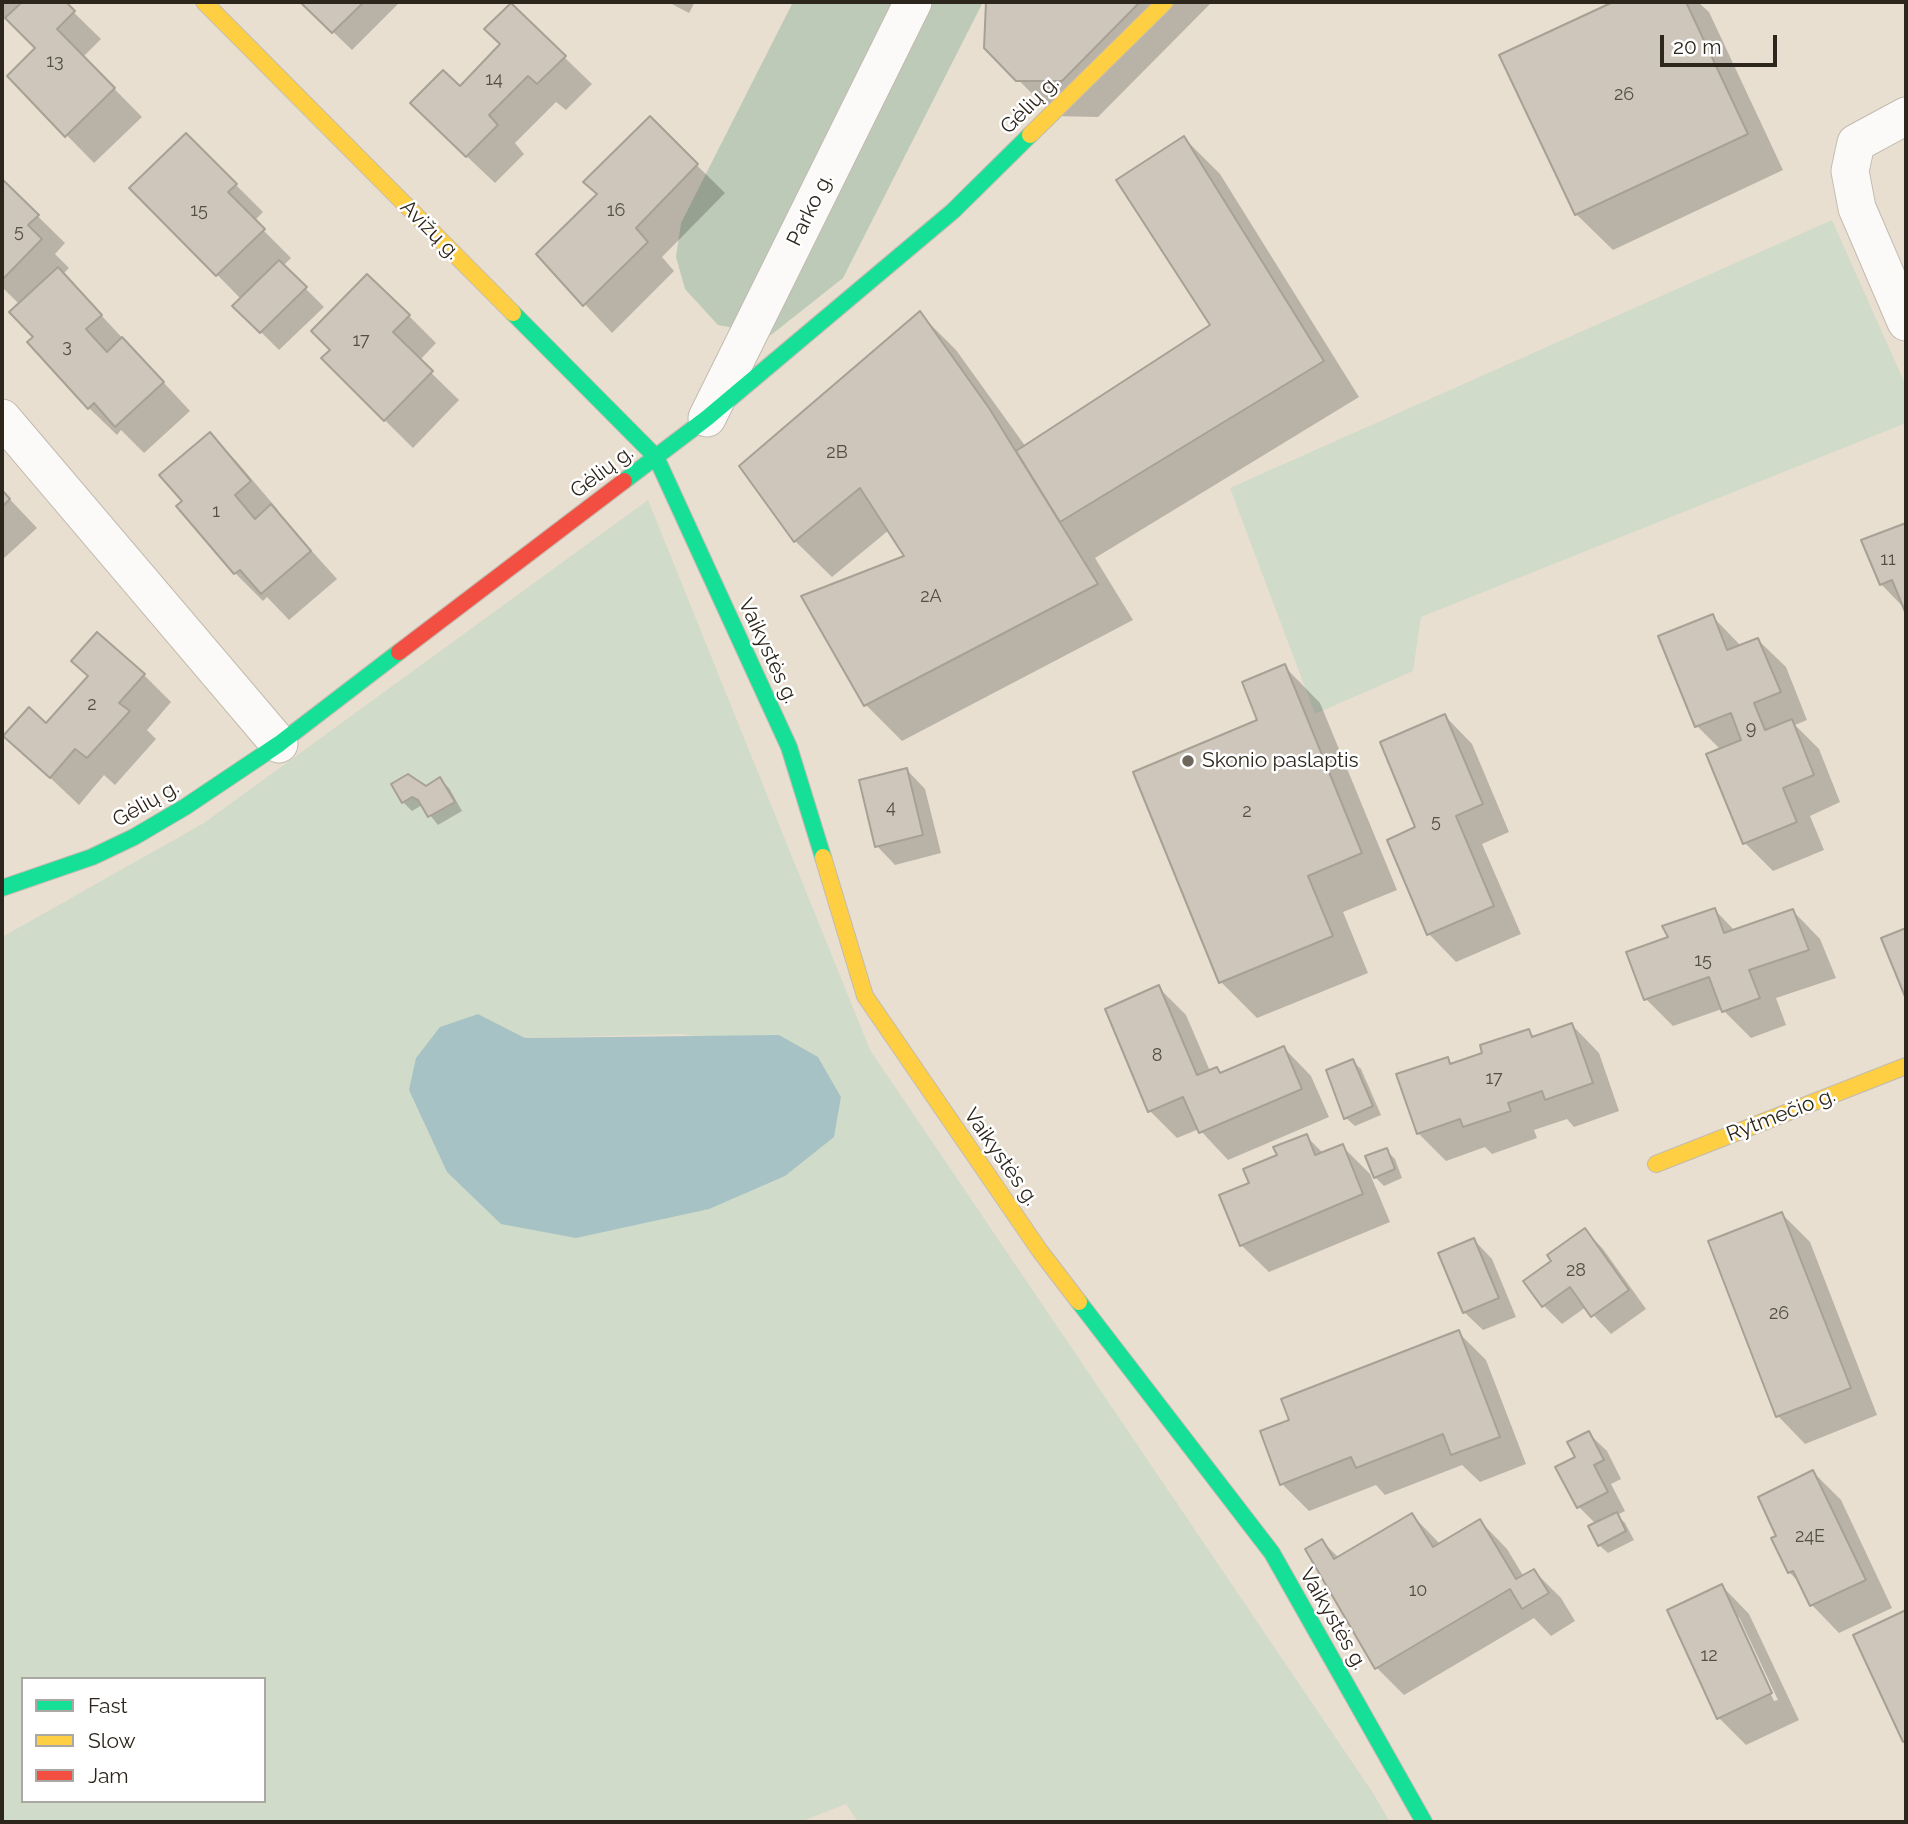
<!DOCTYPE html>
<html>
<head>
<meta charset="utf-8">
<style>
  body { margin:0 }
  #map { position:relative; width:1908px; height:1824px; overflow:hidden; background:#e8dfd0; font-family:Raleway,sans-serif }
  canvas { display:block }
  .frame { position:absolute; inset:0; border:4px solid #2d261c; pointer-events:none }
  .legend { position:absolute; left:21px; top:1677px; width:245px; height:126px; box-sizing:border-box; background:#fff; border:2px solid #aba8a4; margin:0; padding:9px 12px; list-style:none; font-size:21px; color:#2d261c }
  .legend li { display:flex; align-items:center; gap:14px; height:35px }
  .legend b { width:35px; border:2px solid #aba8a4 }
  .scale { position:absolute; left:1660px; top:35px; width:117px; height:32px; box-sizing:border-box; border:4px solid #2d261c; border-top:0; padding-left:9px; font-size:21px; line-height:24px; white-space:nowrap; color:#2d261c; -webkit-text-stroke:5px #fff; paint-order:stroke }
</style>
</head>
<body>
<div id="map">
<canvas width="1908" height="1824"></canvas>
<div class="frame"></div>
<ul class="legend">
<li><b style="height:9px;background:#16e098"></b>Fast</li>
<li><b style="height:9px;background:#ffcf43"></b>Slow</li>
<li><b style="height:9px;background:#f24e42"></b>Jam</li>
</ul>
<div class="scale">20 m</div>
</div>
<script>
const g = document.querySelector('canvas').getContext('2d');
g.lineJoin = 'round';
function fill(path, color) { g.fillStyle = color; g.fill(path, 'evenodd'); }
const poly = rows => new Path2D(rows.map(r => 'M' + r).join(''));
function strokePath(path, color, width, dash) { g.strokeStyle = color; g.lineWidth = width; g.lineCap = dash ? 'butt' : 'round'; g.setLineDash(dash || []); g.stroke(path); }
function write(font, color, halo, rows, align = 'center') {
  g.font = font + ' Raleway,sans-serif'; g.lineWidth = 5; g.setLineDash([]); g.textBaseline = 'middle'; g.strokeStyle = halo; g.fillStyle = color; for (const [text, x, y, turn = 0] of rows) {
    g.save(); g.translate(x, y); g.rotate((+turn || 0) * Math.PI / 180); g.textAlign = isNaN(turn) ? turn : align; if (halo) g.strokeText(text, 0, 0); g.fillText(text, 0, 0); g.restore();
  }
}
fill(poly([
  [1832,220,1906,386,1906,423,1421,617,1413,671,1315,714,1230,488],
  [648,500,870,1050,1371,1790,1390,1822,858,1822,846,1804,800,1822,2,1822,2,937,204,823],
  [478,1014,525,1038,682,1034,818,1057,841,1097,834,1137,441,1027],
  [23,1679,264,1679,264,1801,23,1801]
]), '#d1dbca');
fill(poly([
  [793,2,983,2,843,278,771,335,718,325,685,289,676,257,681,223]
]), '#bdcab7');
fill(poly([
  [478,1014,525,1038,779,1035,818,1057,841,1097,834,1137,785,1176,709,1209,576,1238,501,1224,447,1172,409,1090,416,1058,440,1027]
]), '#a6c2c4');
fill(poly([
  [2,2,20,2,17,5,19,7,25,2,63,2,101,39,83,57,142,117,94,163,9,76,37,48,6,17,2,20],
  [302,2,400,2,352,50],
  [668,2,695,2,689,13],
  [987,2,1212,2,1098,117,1054,116,986,47],
  [1617,2,1698,2,1709,12,1783,170,1613,250,1576,214,1502,56],
  [502,45,564,57,592,84,566,110,556,102,515,143,524,154,495,183,440,131,460,88],
  [650,119,725,193,662,257,674,271,612,333,538,254,599,195],
  [186,135,263,212,254,221,291,258,283,266,324,307,279,350,235,306,241,299,132,188],
  [1184,138,1220,174,1359,397,1095,558,1133,620,902,741,866,705,906,557,889,530,832,577,795,541,742,467,920,314,956,350,1026,447,1213,326],
  [2,181,65,243,55,254,69,268,63,274,190,411,144,453,121,430,117,435,89,408,36,337,20,305,2,287],
  [409,316,436,343,419,361,459,400,413,448,323,359,332,350],
  [209,434,237,462,278,510,276,511,337,579,289,620,267,597,263,601,235,573,178,506,184,501],
  [2,491,37,528,2,560],
  [1906,525,1906,610,1881,584],
  [1712,616,1741,646,1758,640,1786,667,1807,720,1795,725,1819,749,1840,802,1810,816,1824,850,1773,871,1745,843,1708,755,1721,750,1697,726],
  [1284,666,1320,703,1397,890,1343,912,1368,973,1257,1018,1221,982],
  [144,675,171,702,147,730,156,739,115,785,104,775,79,805,6,736,46,725],
  [1445,716,1472,744,1509,832,1482,844,1521,934,1456,962,1429,934,1418,828],
  [907,770,925,789,941,853,895,865,877,846],
  [440,780,449,788,462,811,438,825,422,805,412,811,403,802],
  [1715,910,1735,931,1793,911,1820,939,1836,978,1776,998,1786,1025,1751,1038,1722,1009,1673,1026,1646,999,1671,938],
  [1159,988,1186,1015,1210,1071,1217,1069,1223,1074,1284,1048,1311,1076,1329,1117,1228,1160,1199,1129,1177,1138,1150,1111],
  [1572,1025,1599,1053,1619,1111,1574,1127,1567,1119,1534,1130,1537,1138,1492,1154,1485,1147,1446,1161,1418,1133,1447,1059,1453,1065,1484,1054,1528,1031,1536,1038],
  [1352,1061,1361,1069,1381,1115,1355,1126,1346,1118],
  [1306,1136,1324,1154,1342,1146,1370,1174,1390,1222,1269,1272,1241,1245,1251,1184,1279,1156],
  [1386,1150,1395,1159,1402,1178,1384,1186,1375,1177],
  [1782,1214,1810,1242,1877,1415,1805,1444,1778,1416],
  [1585,1230,1603,1249,1646,1309,1611,1334,1586,1307,1562,1324,1544,1306,1526,1281,1554,1261],
  [1474,1240,1492,1259,1516,1317,1483,1330,1464,1312],
  [1458,1332,1486,1360,1526,1464,1480,1482,1462,1465,1385,1495,1376,1485,1309,1511,1282,1484,1291,1421],
  [1588,1433,1607,1451,1621,1479,1611,1484,1625,1511,1617,1515,1625,1523,1634,1540,1608,1553,1599,1545,1596,1524,1579,1507,1577,1457],
  [1813,1472,1841,1500,1892,1608,1839,1633,1812,1605,1802,1585,1789,1572,1779,1536],
  [1412,1515,1441,1545,1480,1521,1507,1549,1524,1577,1534,1571,1561,1598,1575,1621,1551,1636,1534,1618,1404,1695,1377,1668,1322,1541,1339,1558],
  [1722,1586,1749,1614,1799,1720,1746,1745,1719,1718],
  [1735,1617,1739,1617,1778,1700,1774,1701],
  [1906,1612,1906,1743,1855,1635]
]), '#0003');
const building = poly([
  [22,2,66,2,75,11,57,29,115,88,65,137,7,76,35,48,5,18,22,2],
  [300,2,364,2,332,33,300,2],
  [986,2,1140,2,1062,81,1016,81,984,48,986,2],
  [1613,2,1686,2,1748,134,1575,215,1499,55,1613,2],
  [511,3,566,56,537,84,528,76,489,115,498,125,466,157,410,103,443,70,460,86,500,44,484,29,511,3],
  [650,116,698,164,636,228,648,242,583,306,536,254,597,194,583,182,650,116],
  [186,133,237,184,228,192,265,229,216,276,129,188,186,133],
  [1184,136,1324,361,1060,522,1016,451,1210,325,1116,180,1184,136],
  [2,179,39,215,28,225,42,239,2,280,2,179],
  [279,260,307,287,260,333,232,306,279,260],
  [58,267,102,315,86,329,107,352,122,337,164,382,115,427,94,403,88,409,27,342,33,337,9,312,58,267],
  [367,274,410,315,393,332,433,371,384,421,321,358,330,350,311,331,367,274],
  [920,311,989,408,1098,584,864,706,801,596,904,556,860,488,794,542,739,466,920,311],
  [210,432,251,481,235,495,255,519,271,504,311,551,261,594,240,570,234,574,176,506,182,501,159,475,210,432],
  [2,490,10,499,2,507,2,490],
  [1906,523,1906,614,1892,580,1880,585,1861,540,1906,523],
  [1713,614,1727,650,1758,638,1781,692,1754,703,1765,730,1792,719,1814,775,1783,788,1797,822,1743,844,1706,754,1741,740,1731,713,1695,727,1658,636,1713,614],
  [97,632,145,674,119,703,130,711,87,758,75,749,50,778,3,736,29,707,46,723,88,676,71,661,97,632],
  [1285,664,1362,853,1308,876,1333,936,1219,983,1133,772,1257,720,1242,682,1285,664],
  [1445,714,1483,804,1456,816,1494,906,1427,935,1387,840,1415,827,1380,742,1445,714],
  [907,768,923,835,875,847,859,780,907,768],
  [408,774,426,786,440,777,455,802,428,817,418,800,412,797,402,803,391,784,408,774],
  [1715,908,1724,933,1793,909,1809,950,1749,970,1760,998,1722,1012,1709,977,1644,1000,1626,952,1668,937,1662,926,1715,908],
  [1906,928,1906,999,1881,938,1906,928],
  [1159,985,1197,1075,1217,1067,1220,1073,1284,1046,1302,1089,1199,1133,1183,1097,1148,1112,1105,1009,1159,985],
  [1572,1023,1593,1083,1545,1100,1542,1091,1508,1103,1511,1111,1463,1127,1460,1119,1417,1134,1396,1074,1448,1057,1450,1064,1482,1053,1480,1045,1529,1029,1532,1037,1572,1023],
  [1353,1059,1373,1106,1344,1119,1326,1070,1353,1059],
  [1307,1134,1315,1155,1343,1144,1363,1194,1240,1246,1219,1195,1249,1183,1243,1169,1277,1155,1273,1147,1307,1134],
  [1387,1148,1395,1169,1374,1178,1365,1156,1387,1148],
  [1782,1212,1851,1388,1776,1417,1708,1241,1782,1212],
  [1585,1228,1629,1290,1591,1317,1570,1287,1542,1307,1523,1281,1551,1261,1547,1255,1585,1228],
  [1474,1238,1499,1298,1463,1313,1438,1253,1474,1238],
  [1459,1330,1500,1437,1451,1455,1443,1434,1356,1468,1351,1457,1280,1485,1260,1431,1289,1420,1281,1399,1459,1330],
  [1589,1431,1604,1460,1594,1465,1608,1492,1577,1508,1555,1467,1575,1457,1567,1442,1589,1431],
  [1813,1470,1866,1580,1810,1606,1793,1571,1788,1573,1771,1538,1776,1536,1758,1497,1813,1470],
  [1617,1512,1626,1531,1598,1546,1588,1526,1617,1512],
  [1412,1513,1433,1547,1480,1519,1516,1579,1534,1569,1549,1593,1522,1609,1510,1589,1375,1669,1305,1549,1322,1539,1334,1559,1412,1513],
  [1722,1584,1772,1693,1717,1719,1667,1610,1722,1584],
  [1906,1610,1906,1740,1903,1742,1853,1635,1906,1610]
]);
fill(building, '#cec6bb');
strokePath(building, '#a7a095', 2);
const street = poly([
  [1906,116,1856,143,1850,171,1857,208,1906,322],
  [2,418,279,744],
  [707,418,913,2]
]);
const fast = poly([
  [513,313,656,457,789,747,823,857],
  [624,481,707,418,953,211,1030,135],
  [2,888,92,857,134,837,185,807,279,744,399,652],
  [1079,1302,1272,1553,1424,1822]
]);
const slow = poly([
  [204,2,513,313],
  [1030,135,1165,2],
  [823,857,865,996,1040,1251,1079,1302],
  [1656,1164,1906,1066]
]);
const jam = poly([
  [399,652,624,481]
]);
strokePath(street, '#c2bbaf', 39);
strokePath(fast, '#c2bbaf', 18);
strokePath(slow, '#c2bbaf', 18);
strokePath(jam, '#c2bbaf', 18);
strokePath(street, '#fcfaf8', 37);
strokePath(fast, '#16e098', 16);
strokePath(slow, '#ffcf43', 16);
strokePath(jam, '#f24e42', 16);
for (const [x, y, r, color] of [
  [1188,761,7,"#6e675b"]
]) { const dot = new Path2D(); dot.arc(x, y, r, 0, 2 * Math.PI); g.fillStyle = color; g.fill(dot); strokePath(dot, '#fff', 2.5); }
write('18px', '#554e44', null, [
  ["13",55,62],
  ["14",494,80],
  ["26",1624,95],
  ["15",199,211],
  ["16",616,211],
  ["5",19,232],
  ["17",361,341],
  ["3",67,347],
  ["2B",837,453],
  ["1",216,512],
  ["11",1888,560],
  ["2A",931,597],
  ["2",92,705],
  ["9",1751,729],
  ["4",891,808],
  ["2",1247,812],
  ["5",1436,822],
  ["15",1703,961],
  ["8",1157,1056],
  ["17",1494,1079],
  ["28",1576,1271],
  ["26",1779,1314],
  ["24E",1810,1537],
  ["10",1418,1591],
  ["12",1709,1656]
]);
write('21px', '#2d261c', '#fff', [
  ["Gėlių g.",1030,105,-45],
  ["Parko g.",810,210,-64],
  ["Avižų g.",430,230,45],
  ["Gėlių g.",602,472,-37],
  ["Vaikystės g.",768,651,65],
  ["Gėlių g.",146,804,-30],
  ["Rytmečio g.",1781,1115,-21],
  ["Vaikystės g.",1001,1157,55],
  ["Vaikystės g.",1333,1619,60]
]);
write('21px', '#2d261c', '#fff', [
  ["Skonio paslaptis",1202,761]
], 'left');
</script>
</body>
</html>
